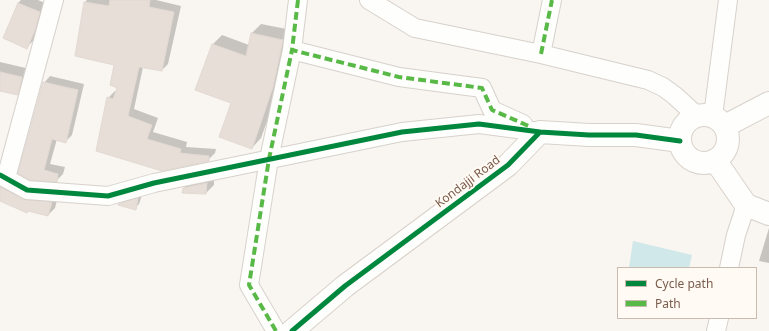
<!DOCTYPE html>
<html>
<head>
<meta charset="utf-8">
<style>
  body { margin:0 }
  #map { position:relative; width:769px; height:331px; overflow:hidden; background:#f9f5f0; font-family:"Noto Sans",sans-serif }
  canvas { display:block }
  .legend { position:absolute; left:617px; top:267px; width:140px; height:52px; box-sizing:border-box; background:#fffaf3; border:1px solid #cabbb1; margin:0; padding:5px 7px; list-style:none; font-size:12px; color:#7a5c4d }
  .legend li { display:flex; align-items:center; gap:8px; height:20px }
  .legend b { width:20px; border:1px solid #cabbb1 }
</style>
</head>
<body>
<div id="map">
<canvas width="769" height="331"></canvas>
<ul class="legend">
<li><b style="height:5px;background:#00873e"></b>Cycle path</li>
<li><b style="height:5px;background:#58b947"></b>Path</li>
</ul>
</div>
<script>
const g = document.querySelector('canvas').getContext('2d');
g.lineJoin = 'round';
function fill(path, color) { g.fillStyle = color; g.fill(path, 'evenodd'); }
const poly = rows => new Path2D(rows.map(r => 'M' + r).join(''));
function strokePath(path, color, width, dash) { g.strokeStyle = color; g.lineWidth = width; g.lineCap = dash ? 'butt' : 'round'; g.setLineDash(dash || []); g.stroke(path); }
function write(font, color, halo, rows, align = 'center') {
  g.font = font + ' "Noto Sans",sans-serif'; g.lineWidth = 4; g.setLineDash([]); g.textBaseline = 'middle'; g.strokeStyle = halo; g.fillStyle = color; for (const [text, x, y, turn = 0] of rows) {
    g.save(); g.translate(x, y); g.rotate((+turn || 0) * Math.PI / 180); g.textAlign = isNaN(turn) ? turn : align; if (halo) g.strokeText(text, 0, 0); g.fillText(text, 0, 0); g.restore();
  }
}
fill(poly([
  [633,241,692,255,689,268,629,268]
]), '#d0e8ea');
fill(poly([
  [21,0,38,0,47,4,35,39,27,47,4,37,18,3],
  [87,0,156,0,181,6,168,64,162,70,143,67,134,109,158,118,153,132,187,142,186,147,216,149,215,153,208,160,162,170,108,98,115,91,117,91,118,87,115,64,85,2],
  [261,24,292,30,283,77,261,138,252,148,233,103,196,89,213,44,222,35,249,45,252,33],
  [0,62,30,69,25,86,17,94,0,90],
  [50,76,84,84,72,135,66,141,57,139,50,164,65,167,63,174,56,181,30,179,44,83],
  [214,175,214,185,206,193,184,188,192,180],
  [0,185,58,196,55,208,48,215,0,200],
  [142,195,139,204,135,208,119,205,123,200],
  [769,228,769,263,759,261]
]), '#0003');
const building = poly([
  [110,0,150,0,149,7,174,12,162,71,139,67,128,116,152,125,147,139,181,149,180,153,209,156,209,161,162,171,96,151,107,97,113,99,117,88,110,85,114,65,75,56,84,2,109,6,110,0],
  [18,3,40,12,35,30,27,49,3,38,18,3],
  [251,33,283,40,273,87,252,149,219,137,231,103,195,90,212,44,246,56,251,33],
  [0,72,22,77,18,95,0,91,0,72],
  [43,82,78,90,66,143,52,139,44,170,58,174,57,182,30,180,18,173,43,82],
  [207,183,206,194,182,193,183,188,207,183],
  [0,187,26,200,52,202,48,216,28,211,27,213,0,201,0,187],
  [138,198,136,210,118,205,118,204,138,198]
]);
fill(building, '#e6ded7');
strokePath(building, '#e2d8d2', 1);
const street = poly([
  [298,0,292,50,399,77,482,88,492,110,523,124],
  [369,0,415,28,541,54,648,80,663,87,674,95,697,116],
  [541,54,552,0],
  [713,116,728,0],
  [0,175,27,190,108,196,154,183,402,132,479,124,540,132],
  [6,178,54,0],
  [729,268,736,235,746,205],
  [276,331,249,285,269,159,292,50],
  [716,331,719,318]
]);
const secondary = poly([
  '680 139a24 24 0 1 1 48 0a24 24 0 1 1-48 0Z',
  [725,126,769,103],
  [715,160,746,205,769,214],
  [292,331,345,286,508,165,540,132,589,135,636,135,680,141]
]);
strokePath(street, '#d7d1cb', 20);
strokePath(secondary, '#d9d2cb', 24);
strokePath(street, '#fefefd', 18);
strokePath(secondary, '#fefefd', 22);
strokePath(poly([
  [298,0,292,50,399,77,482,88,492,110,531,127],
  [541,54,552,0],
  [276,331,249,285,269,159,292,50]
]), '#58b947', 4, [8, 4]);
strokePath(poly([
  [0,175,27,190,108,196,154,183,402,132,479,124,540,132],
  [292,331,345,286,508,165,540,132,589,135,636,135,680,141]
]), '#00873e', 5);
write('12px', '#7a5c4d', '#fffaf3', [
  ["Kondajji Road",468,182,-37]
]);
</script>
</body>
</html>
